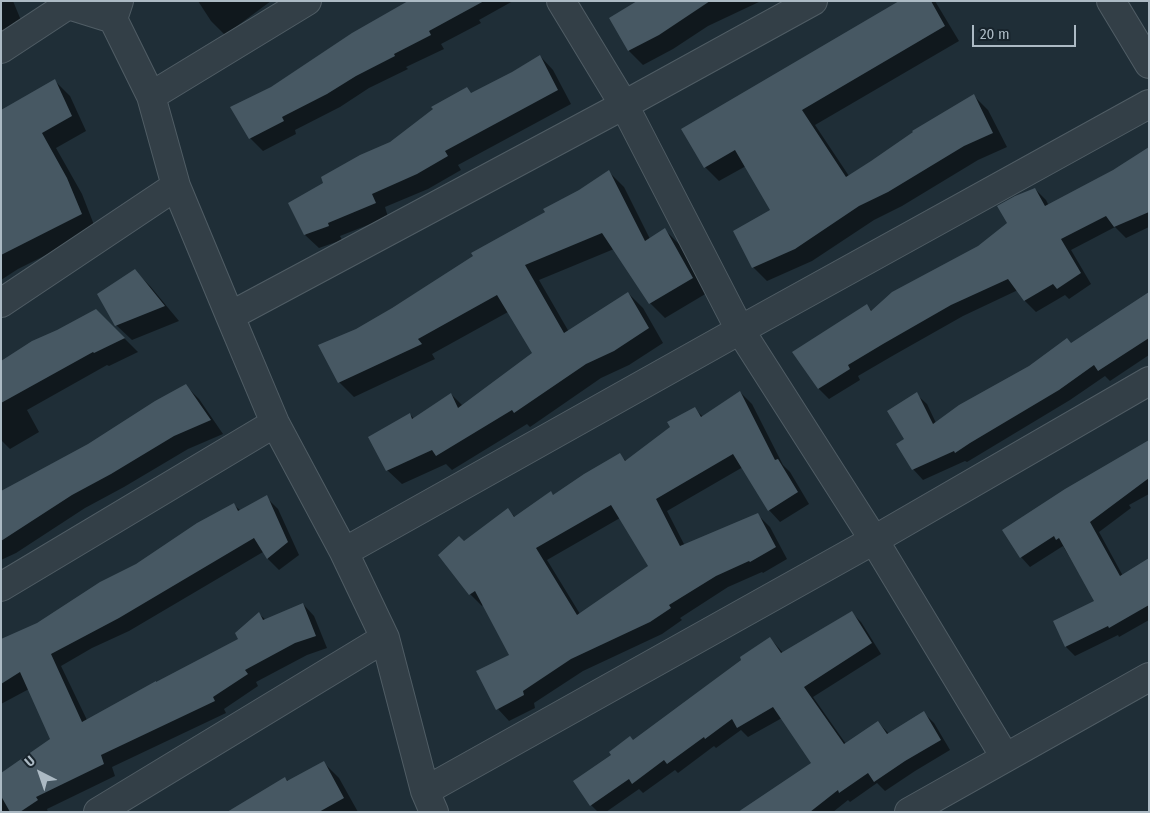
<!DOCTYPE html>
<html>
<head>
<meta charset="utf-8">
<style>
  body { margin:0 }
  #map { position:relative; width:1150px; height:813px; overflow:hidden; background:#1f2e37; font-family:"Fira Sans Condensed",sans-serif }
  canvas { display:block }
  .frame { position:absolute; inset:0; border:2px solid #acbac4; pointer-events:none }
  .north { position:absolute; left:15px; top:748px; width:50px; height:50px; -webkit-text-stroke:4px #18242c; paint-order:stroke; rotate:319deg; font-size:14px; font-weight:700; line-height:20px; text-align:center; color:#acbac4 }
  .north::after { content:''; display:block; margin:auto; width:18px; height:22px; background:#acbac4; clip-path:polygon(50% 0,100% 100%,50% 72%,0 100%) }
  .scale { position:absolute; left:972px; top:25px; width:104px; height:22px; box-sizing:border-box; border:2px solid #acbac4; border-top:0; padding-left:6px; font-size:15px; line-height:18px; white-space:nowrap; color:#acbac4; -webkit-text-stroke:4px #18242c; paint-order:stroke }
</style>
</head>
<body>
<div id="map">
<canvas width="1150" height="813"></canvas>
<div class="frame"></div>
<div class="north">U</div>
<div class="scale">20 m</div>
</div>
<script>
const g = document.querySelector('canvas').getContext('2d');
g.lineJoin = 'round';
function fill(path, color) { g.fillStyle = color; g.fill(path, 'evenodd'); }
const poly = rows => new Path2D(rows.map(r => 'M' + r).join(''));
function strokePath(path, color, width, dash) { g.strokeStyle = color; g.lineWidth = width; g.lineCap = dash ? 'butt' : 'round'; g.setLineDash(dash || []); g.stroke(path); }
fill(poly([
  [1,1,13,1,25,30,1,40],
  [198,1,271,1,225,35,211,21],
  [410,1,513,1,479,20,481,23,441,44,444,49,406,67,408,69,369,88,340,107,295,130,296,134,263,151,250,138,271,88],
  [641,1,761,1,708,26,673,49,643,65,629,51],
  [902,1,935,1,959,41,815,125,849,176,914,133,974,96,988,110,1007,147,978,160,902,206,874,220,812,261,767,281,753,267,772,211,746,166,719,181,705,167],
  [540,56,553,70,571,104,458,165,461,170,428,189,385,207,388,217,340,236,342,240,319,248,305,235,391,143],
  [55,81,70,96,86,131,56,148,82,194,96,230,18,269,1,280,1,112],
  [1149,150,1149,227,1126,238,1115,227,1071,250,1091,284,1069,299,1065,295,1036,312,1025,301,1018,290,963,316,894,355,858,376,860,380,829,399,818,388,867,306,872,311,979,247,1009,223,1035,189,1046,200,1049,206],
  [609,172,624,187,650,239,665,230,679,244,707,293,665,318,650,303,614,249,539,280,569,332,628,293,643,308,663,343,629,365,601,378,530,427,527,424,452,470,446,464,402,484,387,470,410,414,414,419,451,394,463,406,534,353,508,312,432,354,435,359,354,397,339,382,357,330],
  [135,271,150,286,179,321,132,340,116,325],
  [1149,293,1149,355,1110,381,1105,376,1070,400,967,462,965,461,923,480,913,469,905,439,916,394,927,404,936,423,1071,344],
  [96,310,138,352,109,366,107,365,27,410,39,432,10,449,1,440,1,362],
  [186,386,199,399,223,434,188,449,124,487,85,508,16,553,1,560,1,494,89,445],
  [740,392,752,404,783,465,790,472,809,504,780,522,769,510,743,467,667,511,685,546,758,515,770,527,787,559,763,573,762,572,728,587,680,618,682,620,662,634,583,671,534,703,535,708,509,721,498,709,511,656,484,604,482,606,470,594,464,543,508,510,516,518,550,492,554,496,620,455,626,461,695,409,703,417],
  [620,518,649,567,580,614,547,560],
  [1149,441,1149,494,1129,505,1131,508,1099,532,1123,576,1149,560,1149,620,1119,637,1118,635,1075,656,1066,647,1054,621,1096,602,1063,546,1030,567,1021,557],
  [266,497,278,509,299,555,279,570,268,559,263,552,129,631,92,648,61,666,87,720,239,639,259,614,266,620,303,604,314,616,327,648,307,655,256,682,258,686,224,709,226,713,112,767,115,776,47,809,48,812,1,812,1,775,52,739,29,689,1,704,1,640,37,624,137,565,234,505,241,511],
  [851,612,861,622,881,654,813,697,846,744,878,722,889,734,924,713,934,723,950,750,915,771,885,791,877,783,850,802,848,800,833,812,740,812,813,763,782,718,748,737,741,730,716,748,714,746,678,773,675,770,643,793,639,789,606,812,598,812,591,805,634,741,770,638,783,653],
  [323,762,339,778,358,812,261,812,285,778,289,782]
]), '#0007');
fill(poly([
  [408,1,484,1,429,31,431,35,394,54,395,56,356,76,327,94,282,117,284,121,249,139,230,107,271,87,352,33],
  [637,1,710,1,659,35,628,51,609,18],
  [899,1,931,1,945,26,802,110,846,177,871,161,913,132,912,131,974,94,993,133,964,146,888,192,859,206,795,249,752,268,733,231,770,210,735,150,704,168,681,129],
  [540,55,558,90,445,151,448,156,417,174,372,194,376,203,328,223,329,226,304,235,288,203,323,183,321,177,360,155,390,142,433,109,431,107,467,87,471,93,512,72],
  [55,79,72,116,42,133,67,178,82,214,1,255,1,110],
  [1149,147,1149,212,1114,227,1106,216,1061,239,1081,273,1057,289,1053,284,1024,301,1008,279,951,305,883,344,848,365,850,369,818,389,792,352,867,304,871,311,892,292,978,246,1007,223,997,206,1015,196,1035,188,1045,206,1113,170],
  [609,170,645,241,665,228,693,278,649,304,602,233,525,265,564,333,628,292,649,328,614,351,586,364,514,413,512,410,436,456,432,450,386,471,368,437,410,413,412,419,451,393,458,408,532,353,497,295,418,339,422,344,338,383,318,345,356,329,392,308,473,256,471,253,545,212,543,209,579,190],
  [135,269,165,306,115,326,97,294],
  [1149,292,1149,338,1098,371,1094,365,1059,390,970,443,955,453,954,451,912,470,896,444,904,439,887,411,917,392,933,424,959,405,1029,366,1067,338,1071,343],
  [96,309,125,338,94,353,93,352,1,403,1,361,32,341,57,330],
  [186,384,211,420,174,436,111,474,72,495,1,541,1,491,88,444,155,401],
  [740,391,775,460,778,459,798,492,768,511,733,454,656,499,680,546,758,513,776,547,750,562,749,561,716,576,669,605,671,608,650,622,571,659,523,691,524,695,496,710,476,671,509,655,475,591,469,595,438,555,459,536,464,541,508,508,514,517,551,491,553,495,584,474,620,453,625,461,670,427,667,422,695,407,701,417],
  [611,505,648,566,577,615,536,548],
  [1149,440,1149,478,1090,522,1120,576,1149,558,1149,605,1109,628,1108,626,1065,647,1053,621,1094,601,1059,538,1056,540,1054,536,1020,558,1002,530,1065,489],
  [267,495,288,542,267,559,254,538,119,618,51,654,82,722,156,681,156,682,238,639,235,633,259,612,263,620,303,603,316,636,295,643,245,670,248,674,213,697,215,701,101,755,104,764,36,797,38,800,20,812,10,812,1,796,1,773,50,739,20,672,1,684,1,639,37,623,100,582,136,564,197,523,234,503,238,511],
  [852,611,872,643,804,687,844,744,878,721,887,734,924,711,941,740,905,761,874,782,868,773,839,793,838,790,810,812,738,812,811,763,773,707,737,728,732,719,705,739,704,737,667,764,664,760,632,784,629,779,590,806,573,781,611,755,609,752,630,736,633,740,741,660,740,657,770,637,781,653],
  [324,761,344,798,319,812,227,812,285,777,287,781]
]), '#475863');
const minor = poly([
  [68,1,68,5,113,19],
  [119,1,113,19,151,96,176,186,230,316,275,423,344,552,385,638,425,791,434,812],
  [561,1,624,105,740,330,874,540,1005,757],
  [1111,1,1149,64],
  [1,49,68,5],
  [151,96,307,1],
  [1,303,176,186],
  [230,316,624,105,813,1],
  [344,552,740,330,1149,104],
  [1,587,275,423],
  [425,791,874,540,1149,381],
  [98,812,385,638],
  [909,812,1149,677]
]);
strokePath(minor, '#505d65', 30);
strokePath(minor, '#333f47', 28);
</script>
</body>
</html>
